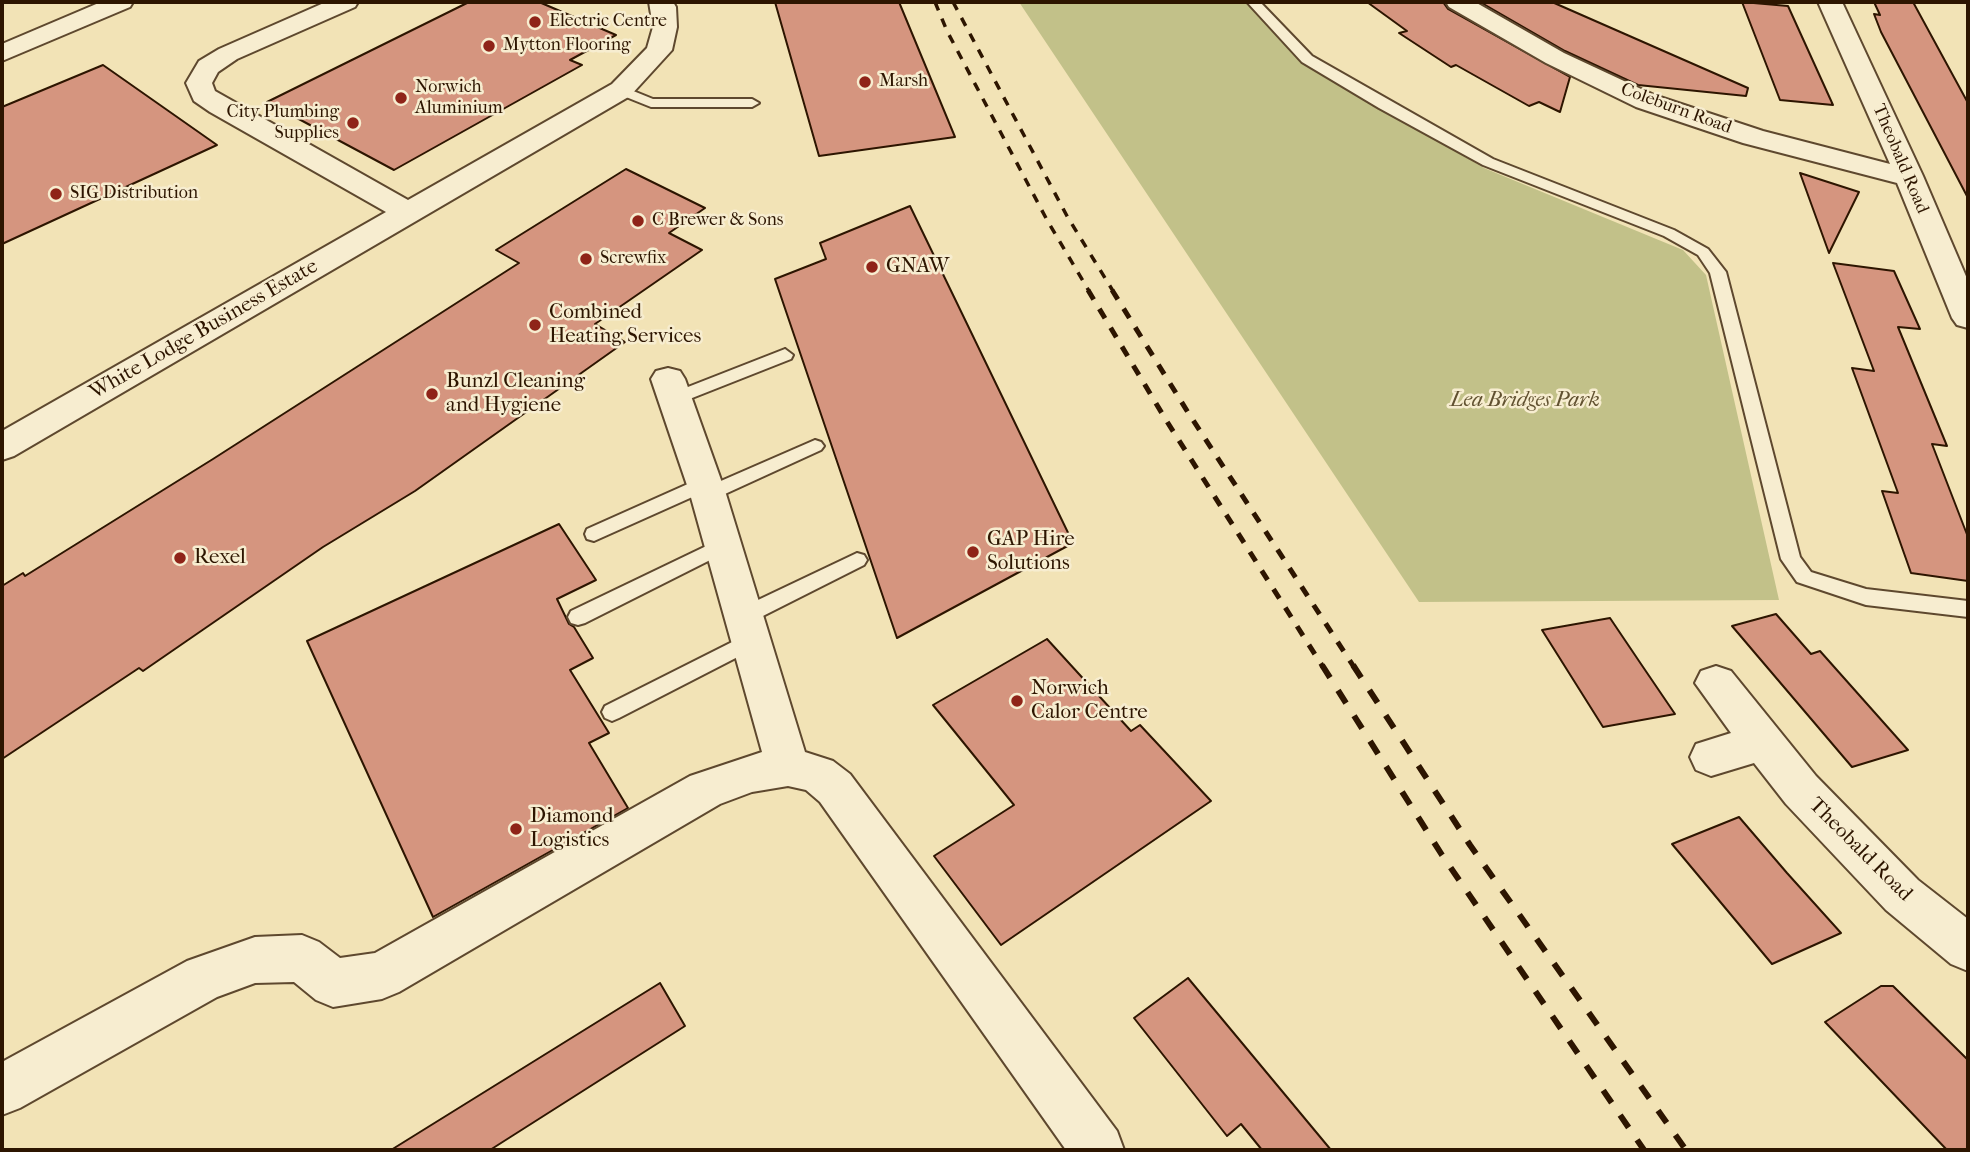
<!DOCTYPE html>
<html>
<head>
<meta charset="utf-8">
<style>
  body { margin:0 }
  #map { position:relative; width:1970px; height:1152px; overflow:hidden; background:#f2e3b6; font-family:"IM FELL French Canon",serif }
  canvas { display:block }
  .frame { position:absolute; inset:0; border:4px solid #2d1500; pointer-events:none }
</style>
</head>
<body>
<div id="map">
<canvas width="1970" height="1152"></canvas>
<div class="frame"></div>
</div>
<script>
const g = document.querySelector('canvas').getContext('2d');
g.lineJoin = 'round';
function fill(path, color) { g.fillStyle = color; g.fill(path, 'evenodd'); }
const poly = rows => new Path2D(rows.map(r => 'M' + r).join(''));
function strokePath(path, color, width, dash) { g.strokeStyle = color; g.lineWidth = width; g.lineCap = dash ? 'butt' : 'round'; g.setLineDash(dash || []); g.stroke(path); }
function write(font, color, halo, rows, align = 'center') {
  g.font = font + ' "IM FELL French Canon",serif'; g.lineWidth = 5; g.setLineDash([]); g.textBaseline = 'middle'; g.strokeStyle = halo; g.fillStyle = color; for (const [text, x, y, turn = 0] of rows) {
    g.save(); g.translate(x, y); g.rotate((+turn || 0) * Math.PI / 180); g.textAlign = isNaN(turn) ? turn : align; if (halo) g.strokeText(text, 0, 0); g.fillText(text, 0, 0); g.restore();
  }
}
fill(poly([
  [1019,2,1251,2,1314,68,1484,168,1683,250,1706,275,1779,600,1419,602]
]), '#c2c189');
const building = poly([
  [469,2,539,2,616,35,570,60,582,65,394,170,267,102,469,2],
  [775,2,899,2,955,137,819,156,775,2],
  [1367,2,1443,2,1448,9,1570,77,1560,112,1539,102,1529,106,1456,65,1451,67,1399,33,1407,31,1367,2],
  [1480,2,1552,2,1748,88,1746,96,1638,85,1565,51,1480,2],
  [1742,2,1788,6,1833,105,1780,100,1742,2],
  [1874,2,1913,2,1968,103,1968,198,1881,32,1874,14,1880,15,1874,2],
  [103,65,217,145,2,244,2,107,103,65],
  [626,169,705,208,669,233,702,250,595,324,625,342,415,491,323,547,143,671,139,668,2,759,2,586,23,573,25,576,213,459,519,263,496,250,626,169],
  [1800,173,1859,192,1829,253,1800,173],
  [910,206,1073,543,897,638,775,279,826,259,820,243,910,206],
  [1833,263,1894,271,1920,329,1898,327,1947,446,1932,444,1968,537,1968,581,1911,573,1882,491,1898,493,1852,368,1874,371,1833,263],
  [559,524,596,580,557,599,569,624,574,627,593,658,570,670,609,733,589,743,628,808,433,917,307,641,559,524],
  [1776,614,1811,654,1820,651,1908,750,1852,767,1732,626,1776,614],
  [1610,618,1641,664,1675,714,1603,727,1542,630,1610,618],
  [1047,639,1131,731,1140,725,1211,801,1001,945,934,856,1014,805,933,705,1047,639],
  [1739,817,1787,873,1841,933,1772,964,1672,844,1739,817],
  [1188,978,1331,1150,1262,1150,1241,1124,1227,1136,1134,1018,1188,978],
  [660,983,685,1026,490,1150,391,1150,660,983],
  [1881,986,1893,986,1968,1060,1968,1150,1947,1150,1825,1022,1881,986]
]);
fill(building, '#d5957f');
strokePath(building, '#2d1500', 2);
const service = poly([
  [1247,2,1260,2,1312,56,1493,159,1674,230,1708,249,1726,272,1800,557,1811,572,1866,589,1968,601,1968,617,1866,605,1797,582,1781,559,1710,273,1698,255,1664,236,1483,165,1379,108,1302,62,1247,2],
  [621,86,653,99,752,99,759,103,752,107,651,107,616,93,616,87,621,86],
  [785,349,793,355,791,359,682,402,670,402,667,398,670,394,785,349],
  [815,440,821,442,824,446,821,450,714,499,708,501,702,499,699,494,594,541,587,539,585,534,587,529,699,479,705,477,711,479,714,484,815,440],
  [723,538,730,540,732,545,730,550,585,623,578,625,571,623,568,617,571,611,723,538],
  [857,553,864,555,867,560,864,565,751,622,744,624,737,622,734,616,737,610,857,553],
  [752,632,759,634,762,640,759,646,619,718,612,721,605,718,602,712,605,706,752,632]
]);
const minor = poly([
  [101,2,133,2,130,7,2,61,2,44,101,2],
  [326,2,358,2,355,7,237,59,218,72,212,83,215,91,408,200,612,84,647,48,653,27,649,2,673,2,676,7,677,27,672,50,630,96,14,456,2,460,2,431,386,212,210,112,194,101,186,83,199,61,219,49,326,2],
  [1446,2,1475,2,1564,53,1654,95,1763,131,1890,164,1818,2,1842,2,1923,176,1968,281,1968,328,1957,325,1952,318,1897,183,1743,143,1636,107,1546,63,1449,7,1446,2],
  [668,368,680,371,685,379,726,494,805,752,833,761,850,774,1117,1131,1124,1150,1066,1150,820,802,806,790,788,786,752,792,720,804,399,992,382,999,333,1007,316,1000,294,982,255,983,217,997,20,1108,2,1115,2,1062,187,961,255,937,302,935,319,942,340,958,375,953,690,776,762,752,690,494,651,379,656,371,668,368],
  [1716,666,1731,671,1816,776,1918,880,1968,919,1968,971,1951,964,1886,910,1786,804,1754,763,1711,776,1696,770,1690,757,1696,744,1731,733,1695,683,1701,671,1716,666]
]);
strokePath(service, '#5e482e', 4);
strokePath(minor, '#5e482e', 4);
fill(service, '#f7edd0');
fill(minor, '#f7edd0');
strokePath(poly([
  [935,2,947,31,1047,220,1089,291],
  [953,2,1067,216,1113,291]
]), '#2d1500', 3.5, [9, 9]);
strokePath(poly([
  [1088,290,1166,420,1323,667],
  [1112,290,1189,414,1354,667]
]), '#2d1500', 5, [11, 11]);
strokePath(poly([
  [1322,665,1442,855,1644,1150],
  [1353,665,1470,845,1686,1150]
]), '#2d1500', 6, [15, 15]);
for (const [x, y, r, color] of [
  [535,22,7,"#8f2418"],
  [489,46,7,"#8f2418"],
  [865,82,7,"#8f2418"],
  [401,98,7,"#8f2418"],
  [353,123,7,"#8f2418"],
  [56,194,7,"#8f2418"],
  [638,221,7,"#8f2418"],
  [586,259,7,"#8f2418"],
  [872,267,7,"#8f2418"],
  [535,325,7,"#8f2418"],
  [432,394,7,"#8f2418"],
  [973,552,7,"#8f2418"],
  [180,558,7,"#8f2418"],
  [1017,701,7,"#8f2418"],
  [516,829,7,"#8f2418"]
]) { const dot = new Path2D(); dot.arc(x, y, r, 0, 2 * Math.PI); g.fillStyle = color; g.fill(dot); strokePath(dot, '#f7edd0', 2.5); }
write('18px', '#2d1500', '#f7edd0', [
  ["Electric Centre",549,22],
  ["Mytton Flooring",503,46],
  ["Marsh",879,82],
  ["Norwich",415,88],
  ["Aluminium",415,109],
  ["City Plumbing",339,113,"right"],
  ["Supplies",339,134,"right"],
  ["SIG Distribution",70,194],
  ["C Brewer & Sons",652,221],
  ["Screwfix",600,259]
], 'left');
write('18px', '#2d1500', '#f7edd0', [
  ["Coleburn Road",1676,109,20],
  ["Theobald Road",1900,159,67]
]);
write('21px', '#2d1500', '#f7edd0', [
  ["GNAW",886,267],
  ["Combined",549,313],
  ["Heating Services",549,337],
  ["Bunzl Cleaning",446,382],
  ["and Hygiene",446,406],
  ["GAP Hire",987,540],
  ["Solutions",987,564],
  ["Rexel",194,558],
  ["Norwich",1031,689],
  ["Calor Centre",1031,713],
  ["Diamond",530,817],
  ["Logistics",530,841]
], 'left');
write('21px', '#2d1500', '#f7edd0', [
  ["White Lodge Business Estate",204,330,-30],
  ["Theobald Road",1860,850,45]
]);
write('italic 21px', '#615130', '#f7edd0', [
  ["Lea Bridges Park",1525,401]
]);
</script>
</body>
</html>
